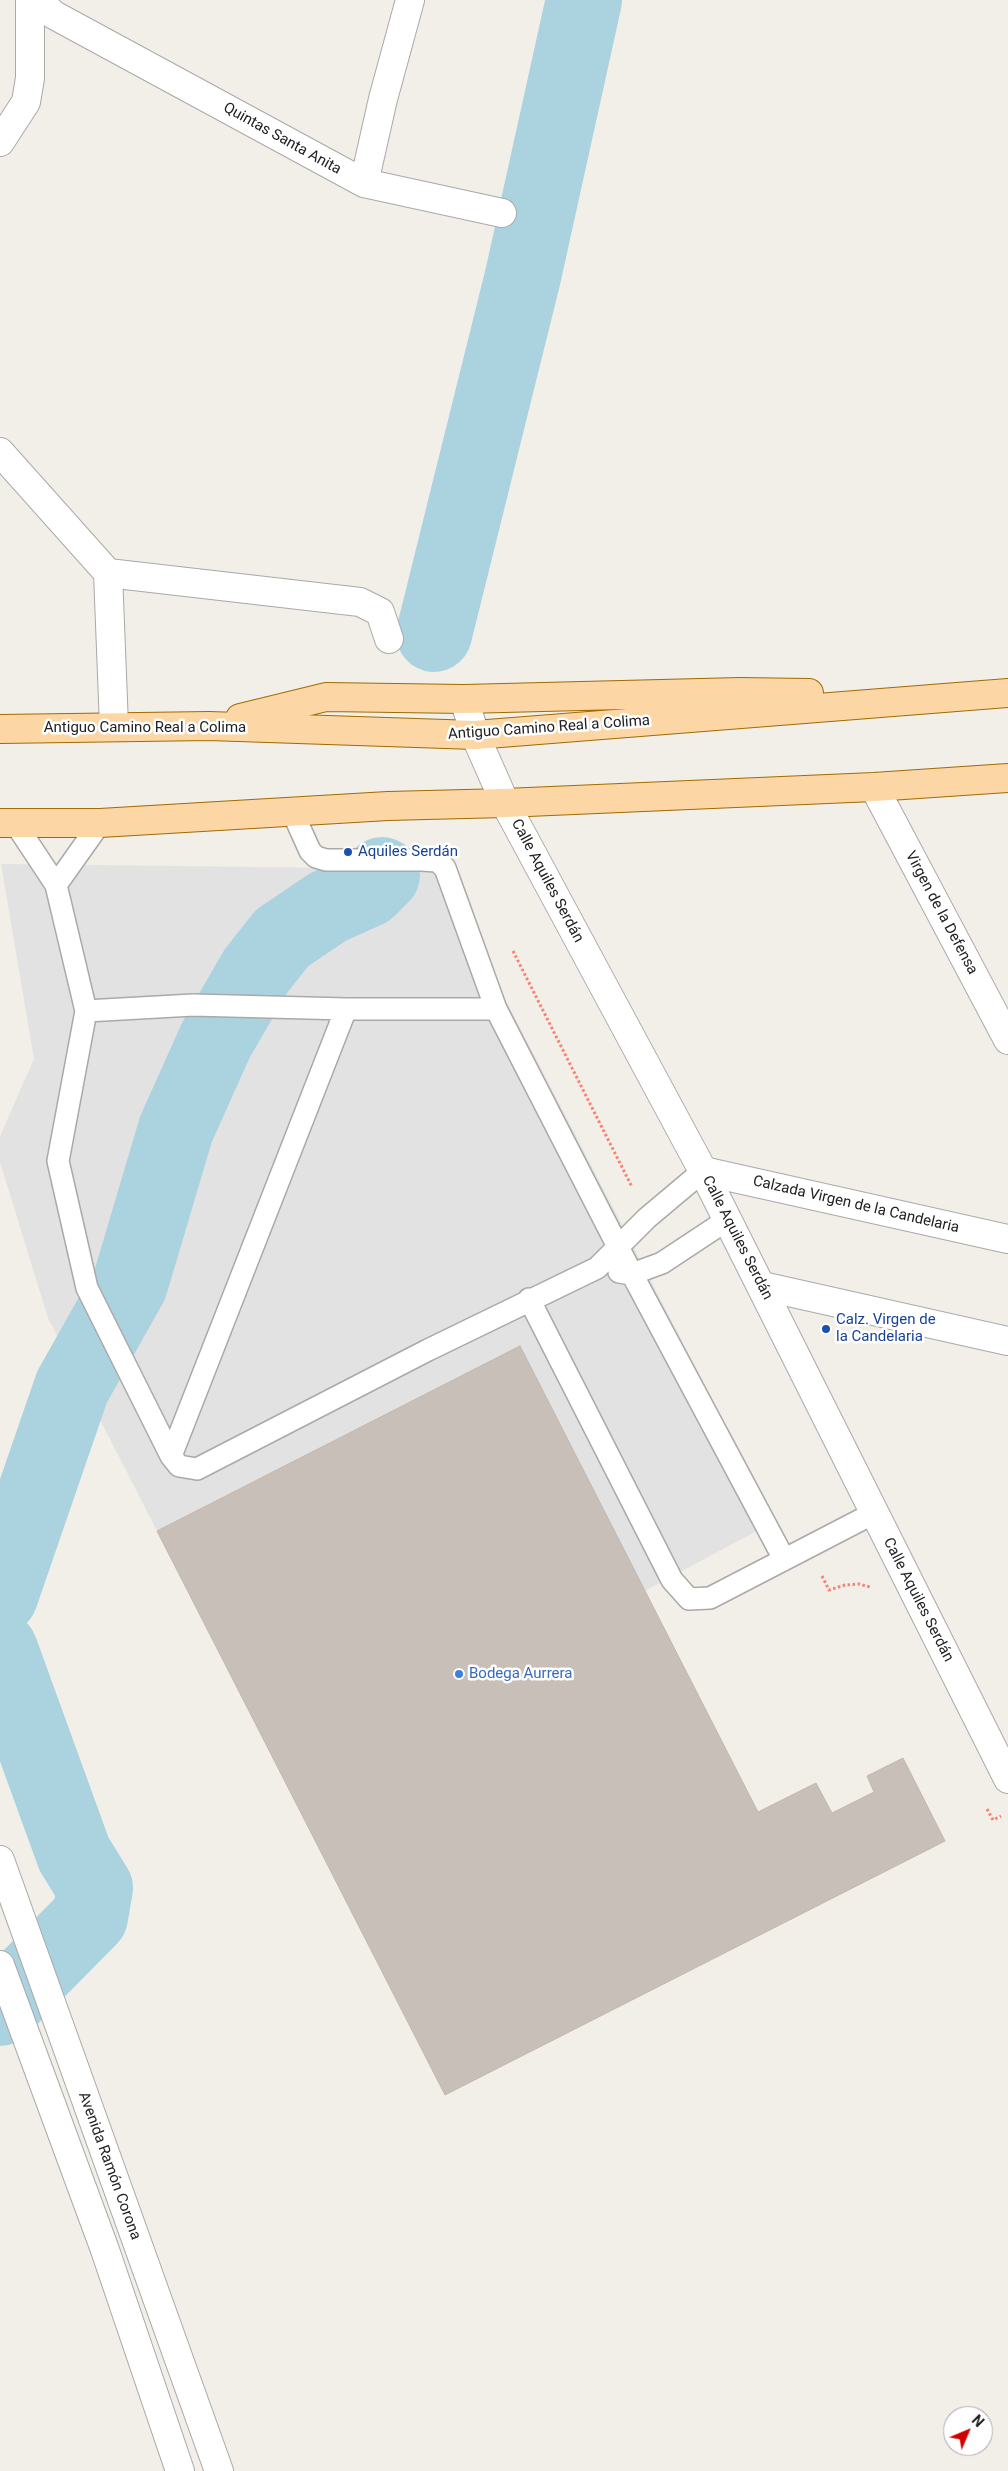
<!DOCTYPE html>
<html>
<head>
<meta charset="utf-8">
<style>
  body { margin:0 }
  #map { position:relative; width:1008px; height:2471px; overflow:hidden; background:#f2efe9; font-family:Roboto,sans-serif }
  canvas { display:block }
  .north { position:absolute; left:943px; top:2406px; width:50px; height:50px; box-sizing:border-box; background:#fff; border:1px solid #a7a7a7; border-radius:50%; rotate:45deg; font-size:14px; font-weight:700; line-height:20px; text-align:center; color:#222 }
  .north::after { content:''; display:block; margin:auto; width:18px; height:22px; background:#d40000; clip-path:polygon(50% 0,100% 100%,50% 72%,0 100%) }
</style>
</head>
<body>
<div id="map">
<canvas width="1008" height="2471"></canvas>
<div class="north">N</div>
</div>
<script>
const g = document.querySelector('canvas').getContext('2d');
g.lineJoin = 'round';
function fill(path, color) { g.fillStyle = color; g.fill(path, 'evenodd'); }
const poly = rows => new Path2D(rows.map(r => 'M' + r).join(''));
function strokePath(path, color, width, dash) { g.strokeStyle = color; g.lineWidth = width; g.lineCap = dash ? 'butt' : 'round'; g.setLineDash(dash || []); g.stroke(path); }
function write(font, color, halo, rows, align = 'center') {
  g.font = font + ' Roboto,sans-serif'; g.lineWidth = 5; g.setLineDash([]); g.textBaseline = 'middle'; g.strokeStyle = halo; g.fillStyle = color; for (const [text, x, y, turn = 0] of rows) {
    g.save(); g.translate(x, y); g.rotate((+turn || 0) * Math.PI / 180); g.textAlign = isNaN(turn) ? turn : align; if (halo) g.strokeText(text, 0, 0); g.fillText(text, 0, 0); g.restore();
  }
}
fill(poly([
  [1,864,438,869,775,1521,645,1591,520,1347,157,1531,48,1318,0,1162,0,1136,34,1059]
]), '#e2e2e2');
strokePath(poly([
  [434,634,523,276,584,0],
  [0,1596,72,1387,130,1284,176,1129,216,1040,256,971,282,938,328,907,368,889,382,875],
  [0,1650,74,1854,95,1888,90,1917,0,2008]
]), '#aad3df', 76);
const building = poly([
  [520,1346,758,1812,816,1783,832,1813,874,1792,867,1776,903,1758,945,1841,445,2095,157,1531,520,1346]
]);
fill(building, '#c7bfb8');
strokePath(building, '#c4b6ab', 1);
const service = poly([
  [292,811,310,851,316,857,326,860,421,860,437,861,445,868,496,1009,632,1274,784,1559],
  [15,823,56,885,86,1011,58,1161,87,1288,171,1456,179,1466,197,1469,428,1350,597,1268,647,1218,703,1171],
  [56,885,100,823],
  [86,1011,193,1005,346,1009,496,1009],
  [619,1272,632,1274,662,1263,727,1220],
  [529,1299,672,1580,689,1599,710,1598,874,1513],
  [171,1456,346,1009]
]);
const minor = poly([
  [37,0,54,15,364,183,383,99,410,0],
  [0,142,26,102,30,78,30,0],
  [364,183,502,213],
  [0,452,108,573,114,726],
  [108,573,360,602,380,612,389,639],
  [874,787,1008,1040],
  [703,1171,1008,1239],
  [762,1286,1008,1341]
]);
const tertiary = poly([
  [464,699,475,735,505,803,703,1171,1008,1779],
  [0,1860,219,2471],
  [0,1965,105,2250,180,2471]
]);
const primary = poly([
  [240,718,326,697,464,699,740,692,809,693],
  [0,729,209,726,475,735,1008,693],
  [0,823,100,823,388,806,505,803,874,787,1008,778]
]);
strokePath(service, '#a9a9a9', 24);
strokePath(minor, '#a9a9a9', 30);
strokePath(tertiary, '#a9a9a9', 30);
strokePath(primary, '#a06b00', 30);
strokePath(poly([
  [513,951,632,1187],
  [822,1576,829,1590,845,1585,859,1584,870,1587],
  [987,1809,993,1820,1001,1816]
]), '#fa8072', 3, [2.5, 2.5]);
strokePath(service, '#fff', 21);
strokePath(minor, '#fff', 28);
strokePath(tertiary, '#fff', 28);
strokePath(primary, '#fcd6a4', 28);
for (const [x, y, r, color] of [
  [348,852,5,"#1a4fb4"],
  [826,1329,5,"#1a4fb4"],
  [459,1674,5,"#3f7fe0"]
]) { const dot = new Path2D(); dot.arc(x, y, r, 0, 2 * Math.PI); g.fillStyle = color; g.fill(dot); strokePath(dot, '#fff', 2); }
write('15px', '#222', '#fff', [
  ["Quintas Santa Anita",282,139,29],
  ["Antiguo Camino Real a Colima",145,728],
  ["Antiguo Camino Real a Colima",549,728,-4],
  ["Calle Aquiles Serdán",547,881,62],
  ["Virgen de la Defensa",941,913,62],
  ["Calzada Virgen de la Candelaria",856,1205,13],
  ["Calle Aquiles Serdán",737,1238,63],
  ["Calle Aquiles Serdán",918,1600,63],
  ["Avenida Ramón Corona",109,2166,70]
]);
write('15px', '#164399', '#fff', [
  ["Aquiles Serdán",358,852],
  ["Calz. Virgen de",836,1320],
  ["la Candelaria",836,1337]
], 'left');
write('15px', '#366cbe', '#fff', [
  ["Bodega Aurrera",469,1674]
], 'left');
</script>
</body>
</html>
